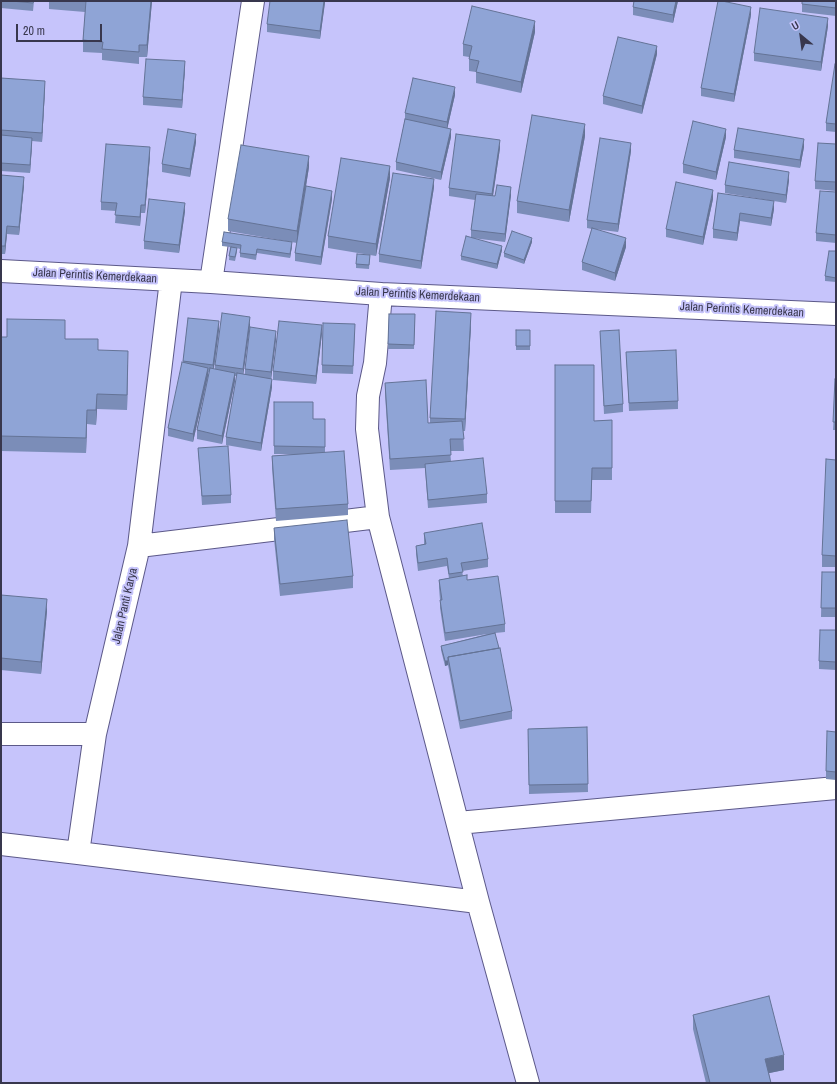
<!DOCTYPE html>
<html>
<head>
<meta charset="utf-8">
<style>
  body { margin:0 }
  #map { position:relative; width:837px; height:1084px; overflow:hidden; background:#c6c4fb; font-family:"Archivo Narrow",sans-serif }
  canvas { display:block }
  .frame { position:absolute; inset:0; border:2px solid #38374d; pointer-events:none }
  .north { position:absolute; left:781px; top:16px; width:40px; height:40px; -webkit-text-stroke:3px #c6c4fb; paint-order:stroke; rotate:331deg; font-size:11px; font-weight:700; line-height:16px; text-align:center; color:#38374d }
  .north::after { content:''; display:block; margin:auto; width:14px; height:18px; background:#38374d; clip-path:polygon(50% 0,100% 100%,50% 72%,0 100%) }
  .scale { position:absolute; left:16px; top:24px; width:86px; height:18px; box-sizing:border-box; border:2px solid #38374d; border-top:0; padding-left:5px; font-size:12px; line-height:14px; white-space:nowrap; color:#38374d; -webkit-text-stroke:3px #c6c4fb; paint-order:stroke }
</style>
</head>
<body>
<div id="map">
<canvas width="837" height="1084"></canvas>
<div class="frame"></div>
<div class="north">U</div>
<div class="scale">20 m</div>
</div>
<script>
const g = document.querySelector('canvas').getContext('2d');
g.lineJoin = 'round';
const poly = rows => new Path2D(rows.map(r => 'M' + r).join(''));
function strokePath(path, color, width, dash) { g.strokeStyle = color; g.lineWidth = width; g.lineCap = dash ? 'butt' : 'round'; g.setLineDash(dash || []); g.stroke(path); }
function fill(path, color) { g.fillStyle = color; g.fill(path, 'evenodd'); }
function write(font, color, halo, rows, align = 'center') {
  g.font = font + ' "Archivo Narrow",sans-serif'; g.lineWidth = 4; g.setLineDash([]); g.textBaseline = 'middle'; g.strokeStyle = halo; g.fillStyle = color; for (const [text, x, y, turn = 0] of rows) {
    g.save(); g.translate(x, y); g.rotate((+turn || 0) * Math.PI / 180); g.textAlign = isNaN(turn) ? turn : align; if (halo) g.strokeText(text, 0, 0); g.fillText(text, 0, 0); g.restore();
  }
}
const minor = poly([
  [1,271,211,282,381,294,836,314],
  [211,282,253,1],
  [381,294,375,363,368,396,367,429,378,517,478,902,528,1083],
  [139,546,378,517],
  [1,734,95,734],
  [458,823,836,788],
  [1,844,78,853,95,734,139,546,171,280],
  [78,853,478,902]
]);
strokePath(minor, '#5c5989', 24);
strokePath(minor, '#fff', 22);
fill(poly([
  [1,1,34,1,33,11,1,8],
  [49,1,152,1,147,57,139,57,139,64,102,60,102,53,83,52,83,40,85,12,49,9],
  [325,1,320,39,267,32,267,24],
  [634,1,678,1,673,23,633,15,633,7],
  [836,1,836,16,802,12,802,4],
  [751,15,734,102,701,96,701,88],
  [828,26,821,71,754,61,754,53],
  [535,32,521,93,476,83,476,72,469,71,469,57,463,56,463,44],
  [657,54,642,114,603,104,603,96],
  [836,64,836,132,826,131,826,123],
  [185,69,182,108,143,105,143,97],
  [1,78,45,89,42,142,32,141,30,173,1,171],
  [455,95,447,129,451,137,441,180,396,170,396,162,405,119,405,113],
  [585,136,569,222,517,213,517,201],
  [726,137,716,180,683,173,683,164],
  [196,142,190,177,162,172,162,164],
  [836,144,836,191,815,189,815,181],
  [804,147,800,168,734,158,734,150],
  [500,148,493,196,511,195,505,242,472,238,502,250,497,269,461,260,461,256,471,238,471,230,475,200,449,196,449,188],
  [631,151,618,232,594,229,626,247,615,281,582,270,582,262,592,229,587,228,587,220],
  [150,156,145,213,141,213,140,226,115,223,116,211,101,210,101,202],
  [309,167,298,235,332,199,321,265,295,261,295,253,297,243,228,231,228,219],
  [1,175,24,185,19,235,7,234,5,254,1,254],
  [390,178,376,256,370,255,369,269,356,268,356,264,370,255,328,248,328,236],
  [789,180,786,203,725,193,725,185],
  [434,187,421,269,379,262,379,254],
  [836,192,836,243,816,241,816,233],
  [718,193,774,209,771,226,740,221,737,241,713,238,713,229],
  [713,199,703,245,666,237,666,229],
  [185,211,179,253,144,249,144,241],
  [222,242,292,246,290,258,257,253,256,260,240,257,240,249,237,248,237,252,235,261,229,260,230,247,222,246],
  [532,242,524,264,504,257,504,253],
  [836,251,836,282,825,281,825,276],
  [389,314,415,314,414,349,388,349],
  [188,318,219,330,214,369,215,369,215,365,250,325,243,374,245,374,245,369,276,339,271,379,272,387,261,451,226,445,226,437,237,376,235,376,235,381,222,444,197,439,197,430,209,373,208,372,208,376,193,442,168,436,168,428,183,362],
  [471,325,465,431,463,431,464,451,450,451,451,461,487,494,487,503,428,508,425,468,390,470,385,394,385,383,428,423,430,423,430,418],
  [516,330,530,330,530,350,516,350],
  [600,331,623,404,623,412,604,414],
  [355,332,353,374,322,373,322,365],
  [322,333,316,384,273,380,273,371],
  [1,337,65,339,98,350,128,365,127,410,97,409,96,425,87,424,86,453,1,451],
  [626,352,678,401,678,409,629,411],
  [555,365,594,421,612,420,612,480,592,480,591,513,555,513],
  [836,379,836,430,833,430],
  [274,402,313,419,325,419,325,452,348,504,348,515,276,521,272,468,272,456,294,454,274,454],
  [198,448,231,495,231,503,202,505],
  [836,460,836,567,822,567,822,555],
  [274,528,353,576,353,588,280,596,274,539],
  [424,533,488,559,488,567,462,571,463,576,467,580,505,624,505,632,495,633,512,711,512,719,460,729,448,665,445,666,441,650,441,646,487,634,445,641,440,608,440,600,439,588,439,580,449,578,447,566,418,571,416,554,416,546,424,544],
  [822,572,836,572,836,617,821,617],
  [1,595,47,611,41,674,1,670],
  [836,630,836,670,819,669,819,661],
  [587,727,588,792,529,794,528,729],
  [836,732,836,780,826,779,826,771],
  [693,1015,784,1070,769,1073,771,1083,706,1083,693,1029]
]), '#7b8db8');
fill(poly([
  [151,1,152,1,147,57,147,45],
  [324,1,325,1,325,3,320,39,320,31],
  [676,1,678,1,673,23,673,15],
  [751,7,751,15,734,102,734,94],
  [828,18,828,26,821,71,821,62],
  [535,21,535,32,521,93,521,82],
  [657,46,657,54,642,114,642,106],
  [185,61,185,69,182,108,182,100],
  [45,81,45,89,42,142,42,133],
  [455,87,455,95,447,130,447,122],
  [585,124,585,136,569,222,569,210],
  [451,129,451,137,441,180,441,172],
  [726,129,726,137,716,180,716,172],
  [196,134,196,142,190,177,190,169],
  [32,138,32,146,30,173,30,165],
  [804,139,804,147,800,168,800,160],
  [500,140,500,148,492,202,492,194],
  [631,143,631,151,618,232,618,224],
  [150,147,150,156,145,213,145,205],
  [309,156,309,167,297,243,297,231],
  [390,166,390,178,376,256,376,244],
  [789,172,789,180,786,203,786,195],
  [24,177,24,185,19,235,19,227],
  [434,179,434,187,421,269,421,261],
  [511,187,511,195,505,242,505,234],
  [713,190,713,199,703,245,703,237],
  [332,191,332,199,321,265,321,257],
  [774,201,774,209,771,226,771,218],
  [185,203,185,211,179,253,179,245],
  [141,205,141,213,140,226,140,217],
  [740,213,740,221,737,241,737,233],
  [7,226,7,234,5,254,5,246],
  [532,238,532,242,524,264,524,260],
  [626,238,626,247,615,281,615,273],
  [292,242,292,246,290,258,290,254],
  [502,246,502,250,497,269,497,264],
  [471,313,471,325,465,431,465,419],
  [250,317,250,325,243,377,243,369],
  [219,321,219,330,213,373,213,365],
  [322,325,322,333,316,384,316,376],
  [276,331,276,339,271,380,271,372],
  [128,351,128,365,127,410,127,395],
  [208,368,208,376,193,442,193,434],
  [235,373,235,381,222,444,222,436],
  [272,379,272,387,261,451,261,443],
  [97,394,97,409,96,425,96,410],
  [87,410,87,424,86,453,86,438],
  [47,599,47,611,41,674,41,662],
  [445,661,448,661,448,665,445,666],
  [784,1055,784,1070,765,1074,765,1059]
]), '#647396');
const building = poly([
  [11,1,34,1,33,3,11,1],
  [86,1,151,1,147,45,139,45,139,52,102,49,103,42,83,40,86,1],
  [270,1,324,1,320,31,267,24,270,1],
  [634,1,676,1,673,15,633,7,634,1],
  [718,1,722,1,751,7,734,94,701,88,718,1],
  [802,1,836,1,836,8,802,4,802,1],
  [472,6,535,21,521,82,476,72,479,61,469,59,472,46,463,44,472,6],
  [760,8,828,18,821,62,754,53,760,8],
  [618,37,657,46,642,106,603,96,618,37],
  [146,59,185,61,182,100,143,97,146,59],
  [835,64,836,64,836,124,826,123,835,64],
  [1,78,45,81,42,133,1,130,1,78],
  [413,78,455,87,447,122,405,113,413,78],
  [532,115,585,124,569,210,517,201,532,115],
  [405,119,451,129,441,172,396,162,405,119],
  [693,121,726,129,716,172,683,164,693,121],
  [738,128,804,139,800,160,734,150,738,128],
  [168,129,196,134,190,169,162,164,168,129],
  [456,134,500,140,492,194,449,188,456,134],
  [1,135,32,138,30,165,1,163,1,135],
  [600,138,631,143,618,224,587,220,600,138],
  [818,143,836,144,836,182,815,181,818,143],
  [106,144,150,147,145,205,141,205,140,217,115,215,117,203,101,202,106,144],
  [241,145,309,156,297,231,228,219,241,145],
  [341,158,390,166,376,244,328,236,341,158],
  [729,162,789,172,786,195,725,185,729,162],
  [393,173,434,179,421,261,379,254,393,173],
  [1,175,24,177,19,227,7,226,5,246,1,246,1,175],
  [676,182,713,190,703,237,666,229,676,182],
  [497,185,511,187,505,234,471,230,476,194,495,196,497,185],
  [306,186,332,191,321,257,295,253,306,186],
  [820,191,836,192,836,235,816,233,820,191],
  [718,193,774,201,771,218,740,213,737,233,713,229,718,193],
  [149,199,185,203,179,245,144,241,149,199],
  [592,228,626,238,615,273,582,262,592,228],
  [512,231,532,238,524,260,504,253,512,231],
  [224,232,292,242,290,254,257,249,256,255,240,253,241,245,222,242,224,232],
  [466,236,502,246,497,264,461,256,466,236],
  [231,247,237,248,235,257,229,256,231,247],
  [829,251,836,251,836,278,825,276,829,251],
  [357,254,370,255,369,265,356,264,357,254],
  [436,311,471,313,465,419,430,418,436,311],
  [222,313,250,317,243,369,215,365,222,313],
  [389,314,415,314,414,345,388,344,389,314],
  [188,318,219,321,213,365,183,361,188,318],
  [7,319,65,320,65,339,98,339,98,350,128,351,127,395,97,394,96,410,87,410,86,438,1,436,1,337,7,337,7,319],
  [279,321,322,325,316,376,273,371,279,321],
  [323,323,355,324,353,366,322,365,323,323],
  [250,327,276,331,271,372,245,369,250,327],
  [516,330,530,330,530,346,516,346,516,330],
  [619,330,623,404,604,406,600,331,619,330],
  [676,350,678,401,629,403,626,352,676,350],
  [182,362,208,368,193,434,168,428,182,362],
  [555,365,594,365,594,421,612,420,612,468,592,468,591,501,555,501,555,365],
  [210,368,235,373,222,436,197,430,210,368],
  [237,373,272,379,261,443,226,437,237,373],
  [835,379,836,379,836,422,833,422,835,379],
  [426,380,428,423,462,421,464,439,450,439,451,455,390,459,385,383,426,380],
  [274,402,313,402,313,419,325,419,325,447,274,446,274,402],
  [228,446,231,495,202,496,198,448,228,446],
  [344,451,348,504,276,509,272,456,344,451],
  [483,458,487,494,428,500,425,464,483,458],
  [826,459,836,460,836,556,822,555,826,459],
  [347,520,353,576,280,584,274,528,347,520],
  [482,523,488,559,461,563,463,572,449,574,447,558,418,563,416,546,426,544,424,533,482,523],
  [822,572,836,572,836,608,821,608,822,572],
  [467,575,467,580,498,576,505,624,445,633,440,600,442,600,439,580,467,575],
  [1,595,47,599,41,662,1,658,1,595],
  [820,630,836,630,836,662,819,661,820,630],
  [495,633,499,648,448,657,448,661,445,661,441,646,495,633],
  [500,648,512,711,460,721,448,657,500,648],
  [587,727,588,784,529,785,528,729,587,727],
  [827,731,836,732,836,772,826,771,827,731],
  [769,996,784,1055,765,1059,771,1083,710,1083,693,1015,769,996]
]);
fill(building, '#8fa4d6');
strokePath(building, '#647396', 1);
write('12px', '#38374d', '#c6c4fb', [
  ["Jalan Perintis Kemerdekaan",95,276,3],
  ["Jalan Perintis Kemerdekaan",418,295,3],
  ["Jalan Perintis Kemerdekaan",742,310,3],
  ["Jalan Panti Karya",125,606,-77]
]);
</script>
</body>
</html>
